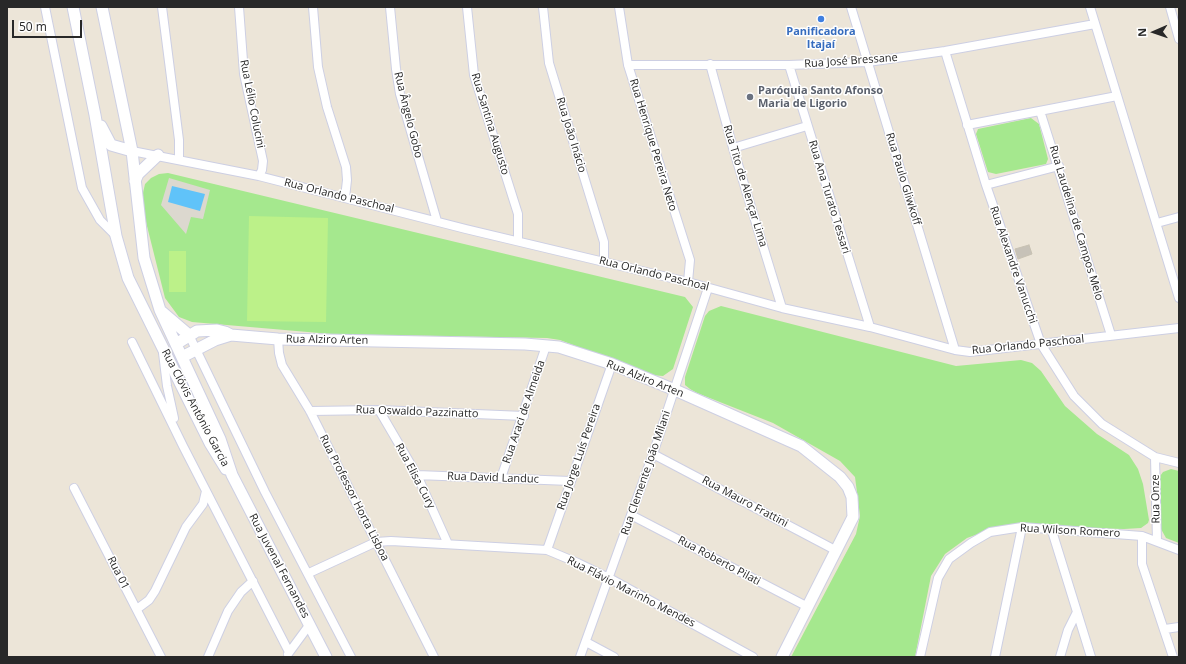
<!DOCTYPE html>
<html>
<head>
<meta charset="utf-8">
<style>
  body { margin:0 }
  #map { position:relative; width:1186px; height:664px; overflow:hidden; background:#ece5d8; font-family:"Open Sans",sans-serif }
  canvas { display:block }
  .frame { position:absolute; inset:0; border:8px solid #282828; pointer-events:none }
  .north { position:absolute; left:1134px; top:12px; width:40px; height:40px; -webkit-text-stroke:3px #fff; paint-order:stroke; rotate:268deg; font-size:11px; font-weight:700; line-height:16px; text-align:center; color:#282828 }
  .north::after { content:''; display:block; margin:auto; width:14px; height:18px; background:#282828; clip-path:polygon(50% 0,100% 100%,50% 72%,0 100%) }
  .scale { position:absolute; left:12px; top:20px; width:70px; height:18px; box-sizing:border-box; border:2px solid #282828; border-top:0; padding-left:5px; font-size:12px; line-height:14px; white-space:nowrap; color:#282828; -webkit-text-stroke:3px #fff; paint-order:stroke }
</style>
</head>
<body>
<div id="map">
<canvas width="1186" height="664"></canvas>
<div class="frame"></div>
<div class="north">N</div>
<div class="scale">50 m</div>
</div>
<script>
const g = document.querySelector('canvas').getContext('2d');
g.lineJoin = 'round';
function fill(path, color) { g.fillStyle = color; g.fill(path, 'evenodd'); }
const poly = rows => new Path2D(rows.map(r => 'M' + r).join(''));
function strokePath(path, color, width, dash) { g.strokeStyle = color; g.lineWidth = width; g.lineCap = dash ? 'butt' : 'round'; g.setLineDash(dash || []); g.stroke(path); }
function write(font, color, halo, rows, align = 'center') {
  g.font = font + ' "Open Sans",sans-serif'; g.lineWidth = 3; g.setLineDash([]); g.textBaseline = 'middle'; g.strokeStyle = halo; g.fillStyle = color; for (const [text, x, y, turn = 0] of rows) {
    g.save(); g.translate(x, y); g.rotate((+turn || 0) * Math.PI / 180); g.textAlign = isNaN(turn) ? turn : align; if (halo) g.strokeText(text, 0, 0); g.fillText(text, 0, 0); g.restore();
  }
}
fill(poly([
  [1031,118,1039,124,1048,159,1046,164,996,174,988,172,976,134,978,129],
  [168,173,685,297,693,307,673,369,663,376,651,375,560,340,547,338,331,334,192,322,179,317,165,298,141,202,145,184,151,178,159,174],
  [721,306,956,366,1021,360,1032,363,1041,371,1065,406,1097,434,1129,455,1138,469,1143,484,1149,520,1148,523,1141,528,1124,529,1014,526,992,529,967,538,945,554,931,576,915,657,791,657,856,534,860,516,855,477,840,461,773,423,697,393,690,389,685,385,685,377,705,316,709,311],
  [1171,469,1179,471,1179,543,1166,538,1161,529,1158,479,1163,472]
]), '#a5e88e');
fill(poly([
  [249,216,328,218,326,322,247,321],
  [169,251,186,251,186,292,169,292]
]), '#bcf189');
fill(poly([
  [169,178,210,190,203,219,191,217,186,234,161,205]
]), '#dcd8cf');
fill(poly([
  [172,186,205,194,200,211,168,202]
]), '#60c3f9');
const building = poly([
  [1029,245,1032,254,1018,259,1015,249,1029,245]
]);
fill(building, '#c7c2b8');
strokePath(building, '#c7c1b2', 1);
const street = poly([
  [45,7,82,188,100,220,116,236],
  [162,7,179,140,179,159],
  [239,7,244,74,263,161,262,170,259,176],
  [313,7,318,67,327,107,346,167,347,180,345,198],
  [390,7,396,69,400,94,437,221],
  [467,7,474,75,518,214,518,240],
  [543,7,549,63,604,242,604,261],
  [619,7,628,65,690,260,688,282],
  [851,7,955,350],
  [1090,7,1179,298],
  [1170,7,1179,39],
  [945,51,986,185,1041,344,1074,396,1102,424,1155,457,1179,463],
  [710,64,733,148,782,308],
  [628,65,789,65,868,62,945,51,1095,24],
  [789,65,870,327],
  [1040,111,1111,335],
  [967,125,1117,96],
  [733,148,807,126],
  [132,151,259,176,466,229,688,282,782,308,870,327,955,350,970,352,1179,328],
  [986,185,1059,166],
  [1157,223,1179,217],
  [189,335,265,492,351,657],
  [278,339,279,353,282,365,310,411,434,657],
  [132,342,183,446,289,652],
  [163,353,167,386,174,418],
  [379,410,417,475,448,544],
  [310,411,379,410,524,416],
  [653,454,837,551],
  [1155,457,1157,541],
  [417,475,570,481],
  [501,478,546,346],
  [74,488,161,657],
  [631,515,808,607],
  [1052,531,1091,657],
  [1142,536,1142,564,1173,657],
  [547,550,612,364],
  [309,573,376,542,391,541,547,550,578,563,609,578,753,657],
  [137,609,149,600,155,591,186,527,203,504,206,491],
  [1165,629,1179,627],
  [586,642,614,657],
  [288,654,310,624],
  [208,657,228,611,241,592,253,581],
  [580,657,653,454,708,288],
  [920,657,938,578,949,559,971,543,990,532,1022,527,1142,536,1179,550],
  [995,657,1022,527],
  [1060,657,1068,630,1077,612]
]);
const secondary = poly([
  [73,7,95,115,116,236,128,278,210,443,226,469],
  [102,7,132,151,144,258,160,310,220,439,232,475,326,657],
  [101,126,111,145,132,151],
  [135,181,138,174,158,155],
  [162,312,189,335],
  [176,344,197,331,217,330,225,332,231,335],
  [182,357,215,340,231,335,278,339,525,344,559,347,612,364,675,390,801,446,840,477,848,487,852,497,853,517,782,657]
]);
strokePath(street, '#cdcfe3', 10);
strokePath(secondary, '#cdcfe3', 13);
strokePath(street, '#fff', 8);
strokePath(secondary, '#fff', 11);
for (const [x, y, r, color] of [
  [821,19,4,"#3f7fe0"],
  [750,97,4,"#6b7280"]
]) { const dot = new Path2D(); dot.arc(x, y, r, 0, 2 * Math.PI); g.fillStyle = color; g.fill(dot); strokePath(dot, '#fff', 1.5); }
write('bold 11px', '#366cbe', '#fff', [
  ["Panificadora",821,32],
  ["Itajaí",821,45]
]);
write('11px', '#282828', '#fff', [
  ["Rua José Bressane",851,61,-4],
  ["Rua Lélio Colucini",252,104,79],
  ["Rua Ângelo Gobo",408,115,76],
  ["Rua Santina Augusto",490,124,73],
  ["Rua João Inácio",571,135,73],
  ["Rua Henrique Pereira Neto",653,145,73],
  ["Rua Paulo Gliwkoff",903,179,73],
  ["Rua Tito de Alençar Lima",745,186,73],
  ["Rua Orlando Paschoal",339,196,14],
  ["Rua Ana Turato Tessari",829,197,73],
  ["Rua Laudelina de Campos Melo",1076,223,73],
  ["Rua Alexandre Vanucchi",1013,265,71],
  ["Rua Orlando Paschoal",654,274,14],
  ["Rua Alziro Arten",327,340,1],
  ["Rua Orlando Paschoal",1028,345,-6],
  ["Rua Alziro Arten",645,379,22],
  ["Rua Clóvis Antônio Garcia",195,408,62],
  ["Rua Oswaldo Pazzinatto",417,412,2],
  ["Rua Araci de Almeida",524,412,-71],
  ["Rua Jorge Luís Pereira",579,457,-71],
  ["Rua Clemente João Milani",646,473,-71],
  ["Rua Elisa Cury",415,476,62],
  ["Rua David Landuc",493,478,2],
  ["Rua Professor Horta Lisboa",354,498,63],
  ["Rua Onze",1156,499,-91],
  ["Rua Mauro Frattini",745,502,28],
  ["Rua Wilson Romero",1070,531,3],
  ["Rua Roberto Pilati",719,561,28],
  ["Rua Juvenal Fernandes",279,566,62],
  ["Rua 01",118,573,63],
  ["Rua Flávio Marinho Mendes",631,592,27]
]);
write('bold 11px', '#5b616d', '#fff', [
  ["Paróquia Santo Afonso",758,91],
  ["Maria de Ligorio",758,104]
], 'left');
</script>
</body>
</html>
